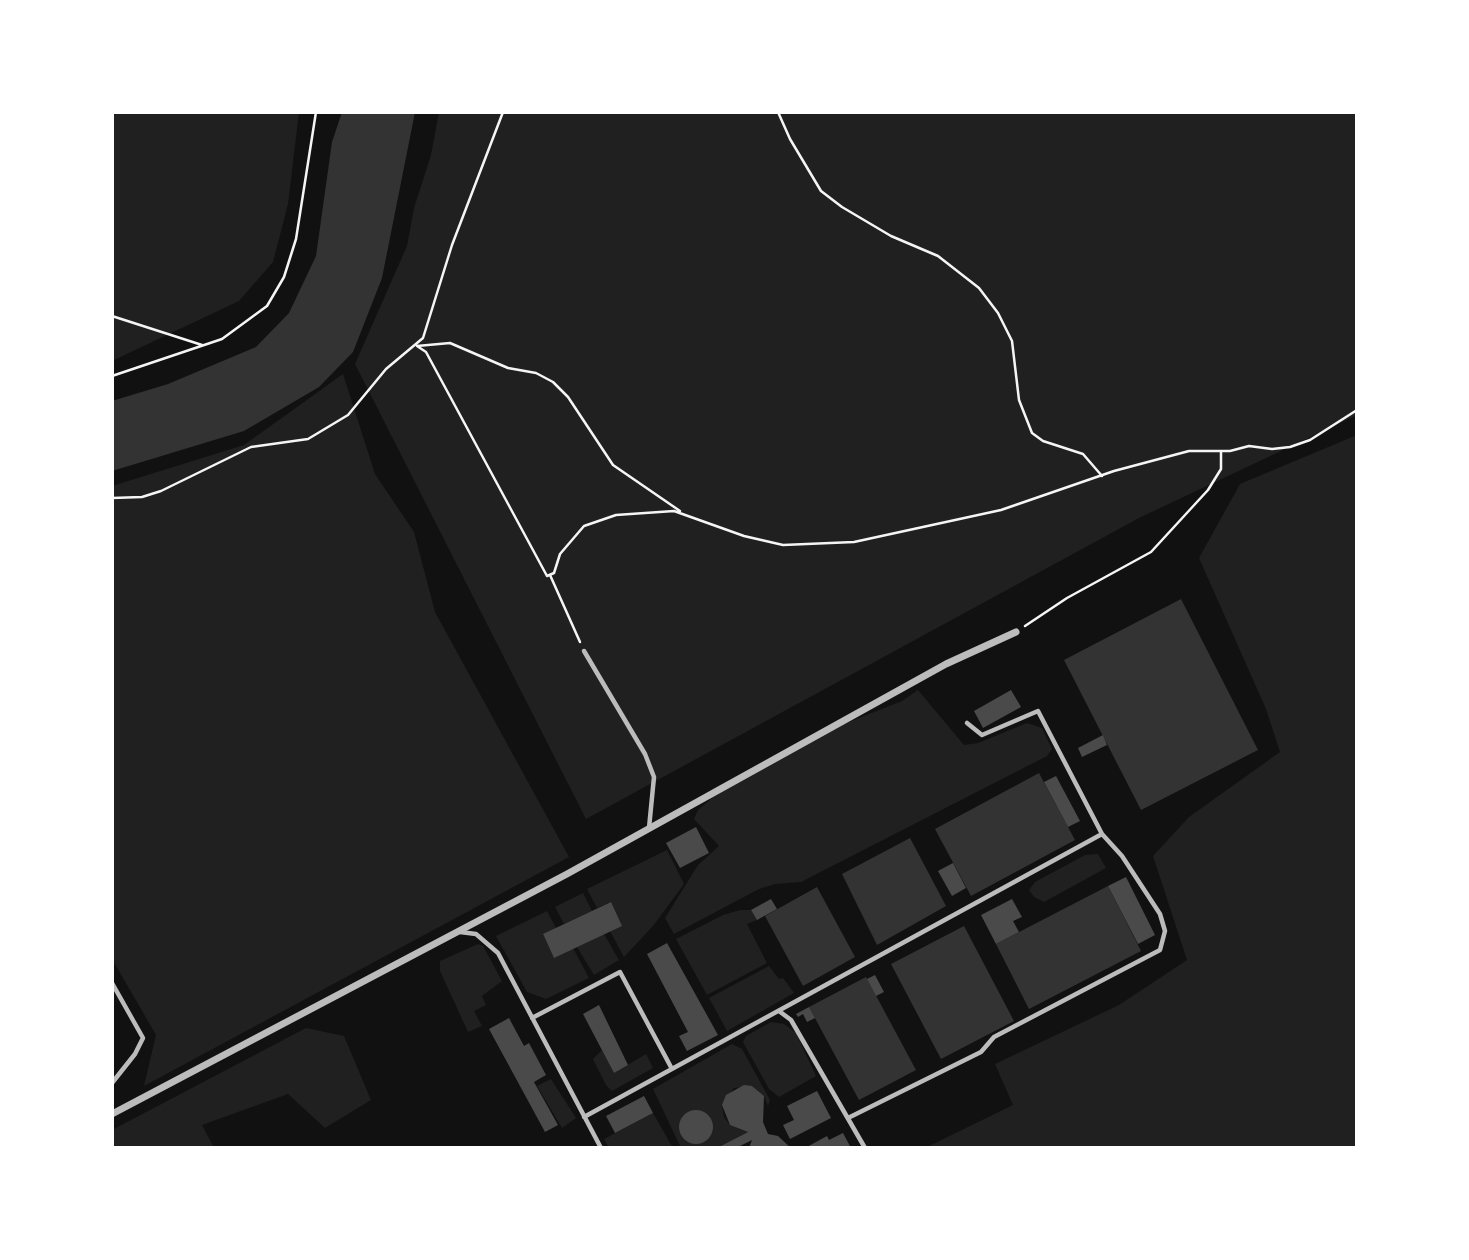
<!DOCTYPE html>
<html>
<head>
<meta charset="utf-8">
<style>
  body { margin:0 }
  #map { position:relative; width:1469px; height:1260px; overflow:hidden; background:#111; font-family:"PT Sans",sans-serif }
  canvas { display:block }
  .frame { position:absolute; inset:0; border:114px solid #fff; pointer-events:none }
</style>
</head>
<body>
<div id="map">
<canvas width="1469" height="1260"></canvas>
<div class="frame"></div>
</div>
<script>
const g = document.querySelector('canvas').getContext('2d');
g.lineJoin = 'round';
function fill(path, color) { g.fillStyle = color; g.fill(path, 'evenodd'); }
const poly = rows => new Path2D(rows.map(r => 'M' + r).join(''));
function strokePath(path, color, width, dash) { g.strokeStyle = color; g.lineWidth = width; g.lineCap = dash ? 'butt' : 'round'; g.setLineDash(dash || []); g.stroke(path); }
fill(poly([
  [112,112,299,112,288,204,273,262,239,301,112,361],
  [439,112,1357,112,1357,415,1139,518,586,819,355,364,407,246,414,208,431,155],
  [343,374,375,474,414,532,435,612,569,857,144,1086,156,1035,112,959,112,486,244,445],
  [1357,435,1357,1148,925,1148,1013,1105,995,1064,1119,1005,1187,960,1153,856,1189,817,1280,752,1266,709,1199,558,1240,484],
  [918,690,964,745,978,743,1027,723,1042,728,1052,749,1047,756,801,882,775,884,759,889,674,934,665,918,698,865,719,846,694,819,698,810,710,800,712,789,806,739,902,701],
  [667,850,684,884,653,926,624,957,610,931,611,902,597,908,587,889],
  [1098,854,1106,868,1044,902,1034,897,1029,890,1035,882,1085,855],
  [583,893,592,911,564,924,555,907],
  [740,910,751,910,757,920,747,924,767,963,707,995,676,939,723,915],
  [547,911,556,928,543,935,554,957,573,948,589,978,546,999,527,992,496,936],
  [604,934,619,960,594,975,577,947],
  [478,944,483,946,502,981,482,996,486,1005,474,1011,482,1026,468,1032,440,971,440,961],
  [769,966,779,979,783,978,794,993,727,1031,709,998],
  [771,1022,784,1024,796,1033,816,1076,779,1097,769,1089,743,1042,746,1036],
  [306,1028,344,1036,371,1100,325,1128,288,1094,202,1125,214,1148,112,1148,112,1130],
  [732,1044,742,1049,770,1100,768,1106,764,1096,752,1086,734,1088,722,1105,724,1117,730,1125,748,1132,717,1148,681,1148,653,1089],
  [602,1050,614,1073,646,1054,653,1068,612,1091,606,1085,593,1059],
  [551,1079,576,1118,562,1128,537,1086],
  [653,1113,673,1148,609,1148,604,1139]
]), '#202020');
fill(poly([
  [342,112,415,112,382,278,353,352,319,387,244,431,112,471,112,401,168,384,256,347,289,313,316,256,332,142],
  [1181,599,1258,750,1141,810,1064,660],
  [1039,773,1075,840,971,896,935,829],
  [910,838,946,906,877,945,842,874],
  [1108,886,1141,951,1029,1009,996,944],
  [817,887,855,957,803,986,765,916],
  [964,926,1014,1021,941,1059,891,964],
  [866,977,916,1070,859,1100,809,1007]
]), '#333');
fill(poly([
  [1011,690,1021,707,983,728,974,711],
  [1103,735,1107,745,1082,757,1078,748],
  [1056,776,1080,821,1068,827,1044,782],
  [696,827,709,853,680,868,666,843],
  [953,863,966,888,952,896,938,871],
  [1126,877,1155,935,1138,944,1108,886],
  [771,899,777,909,757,920,751,910],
  [1012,899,1022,917,1013,921,1019,932,996,944,981,915],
  [611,902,622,926,554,958,543,934],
  [667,943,718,1035,687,1051,679,1036,688,1032,647,954],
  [875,975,884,992,876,996,867,979],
  [599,1005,628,1065,614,1073,583,1014],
  [809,1007,815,1018,807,1022,803,1014,798,1017,796,1014],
  [509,1018,524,1046,529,1043,546,1075,534,1082,558,1125,545,1132,489,1029],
  [744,1085,752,1086,764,1096,763,1122,768,1134,778,1136,791,1148,749,1148,752,1140,736,1148,717,1148,748,1132,730,1125,722,1105,726,1095],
  [817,1091,831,1118,790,1139,783,1125,794,1120,787,1106],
  [644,1096,653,1113,615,1133,606,1116],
  '679 1127a17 17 0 1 1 34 0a17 17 0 1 1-34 0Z',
  [843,1133,851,1148,805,1148,827,1136,829,1140]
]), '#4a4a4a');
strokePath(poly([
  [778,112,790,139,821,191,842,207,891,236,938,256,979,288,998,313,1012,341,1019,400,1032,433,1043,441,1083,454,1102,476],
  [112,316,202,345],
  [417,346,426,352,547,576,554,573,560,554,584,526,616,515,674,511,744,536,783,545,854,542,1001,510,1114,471,1189,451,1230,451,1249,446,1272,449,1290,447,1310,440,1357,410],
  [417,346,450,343,508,368,536,373,553,382,568,397,613,465,680,511],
  [112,376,222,339,267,306,284,277,296,239,316,112],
  [112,498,142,497,161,491,251,447,308,439,348,415,386,369,423,338,452,245,503,112],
  [550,575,580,642],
  [1025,626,1067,598,1151,552,1208,490,1221,469,1221,451]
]), '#f5f5f5', 2.5);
strokePath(poly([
  [584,651,645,754,654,777,649,828],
  [460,932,476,934,498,953,601,1148],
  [112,983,143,1038,135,1054,112,1083],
  [779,1011,791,1020,865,1148],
  [532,1018,620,972,672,1069],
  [584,1117,1102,834],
  [848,1118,981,1052,994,1037,1160,950,1165,931,1160,914,1122,856,1102,834,1038,711,982,735,967,723]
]), '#bcbcbc', 4.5);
strokePath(poly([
  [112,1114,567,874,946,664,1016,632]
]), '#bcbcbc', 7);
</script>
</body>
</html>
